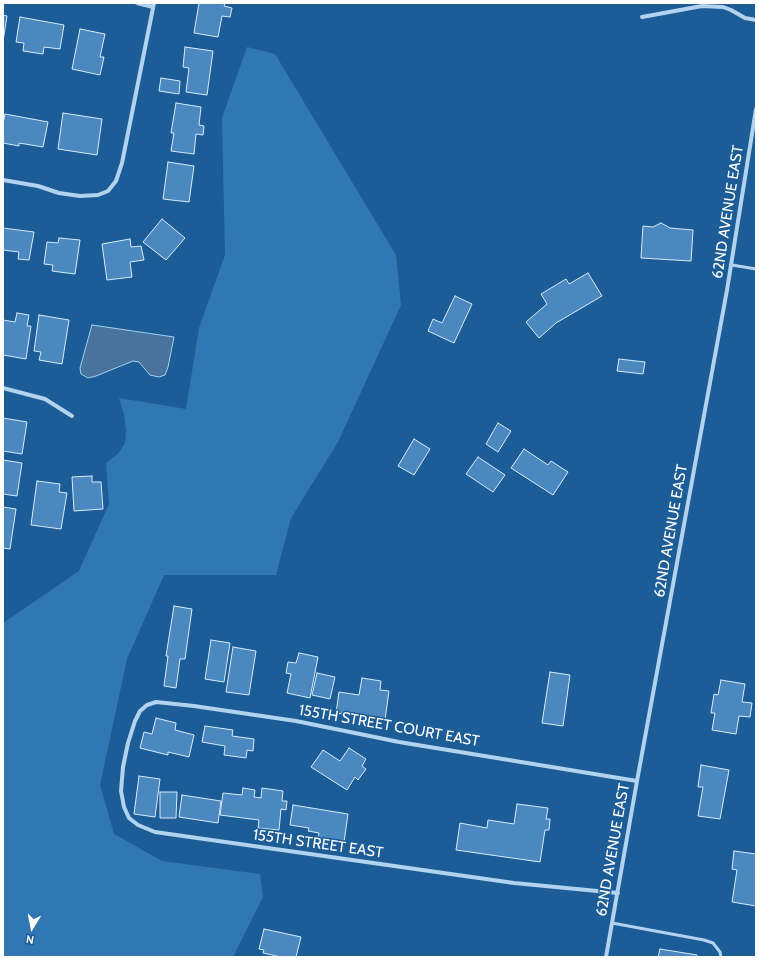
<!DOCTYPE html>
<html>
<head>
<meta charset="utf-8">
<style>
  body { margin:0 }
  #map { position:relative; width:759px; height:960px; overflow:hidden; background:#1d5d97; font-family:Cabin,sans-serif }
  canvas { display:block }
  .frame { position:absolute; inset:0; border:4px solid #fff; pointer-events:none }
  .north { position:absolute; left:12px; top:908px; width:40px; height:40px; -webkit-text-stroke:3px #1d5d97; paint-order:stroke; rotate:190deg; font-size:11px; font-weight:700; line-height:16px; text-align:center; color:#fff }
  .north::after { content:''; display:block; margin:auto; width:14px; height:18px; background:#fff; clip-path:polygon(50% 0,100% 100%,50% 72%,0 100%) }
</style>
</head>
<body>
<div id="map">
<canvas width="759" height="960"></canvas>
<div class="frame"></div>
<div class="north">N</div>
</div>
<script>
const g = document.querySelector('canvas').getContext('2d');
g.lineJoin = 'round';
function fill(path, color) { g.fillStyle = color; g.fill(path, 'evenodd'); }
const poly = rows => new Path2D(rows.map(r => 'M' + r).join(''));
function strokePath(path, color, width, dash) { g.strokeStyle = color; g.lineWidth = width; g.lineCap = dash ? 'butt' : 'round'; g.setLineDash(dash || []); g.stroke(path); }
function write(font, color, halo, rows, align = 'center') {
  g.font = font + ' Cabin,sans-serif'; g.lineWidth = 3; g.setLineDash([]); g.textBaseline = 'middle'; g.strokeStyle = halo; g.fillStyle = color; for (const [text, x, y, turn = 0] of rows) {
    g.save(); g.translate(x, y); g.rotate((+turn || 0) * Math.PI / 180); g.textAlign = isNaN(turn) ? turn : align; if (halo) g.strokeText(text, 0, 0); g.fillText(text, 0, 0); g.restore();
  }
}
fill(poly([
  [247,47,275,54,396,255,401,305,338,442,291,518,276,575,164,575,127,659,100,785,114,834,162,861,260,874,263,897,233,957,3,957,3,623,79,571,109,504,106,463,118,454,125,443,126,430,124,414,119,398,186,409,199,328,225,255,222,118]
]), '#3177b4');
const water = poly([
  [92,325,174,337,168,367,165,375,159,377,150,375,139,362,133,361,96,376,88,378,81,374,80,368,92,325]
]);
fill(water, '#47739c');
strokePath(water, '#a5cff1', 1);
const building = poly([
  [199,3,225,3,224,6,232,8,230,17,222,16,218,37,194,33,199,3],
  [3,15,7,16,3,41,3,15],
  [20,17,64,25,60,49,44,47,43,54,23,51,24,43,16,42,20,17],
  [80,29,105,34,100,57,104,57,100,75,72,69,80,29],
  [185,47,213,51,207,95,186,92,189,68,183,67,185,47],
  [161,78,180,81,179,94,159,91,161,78],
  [176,103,201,107,199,125,204,126,203,135,196,134,194,154,171,151,174,133,171,133,176,103],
  [63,113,102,119,97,155,58,149,63,113],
  [5,114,48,122,43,147,19,143,19,146,3,143,3,124,5,114],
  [168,162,194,166,189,202,163,199,168,162],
  [162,219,185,238,166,260,143,242,162,219],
  [661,223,670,228,693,230,691,261,641,258,643,226,653,227,661,223],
  [3,228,34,232,29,260,18,259,19,252,3,250,3,228],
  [59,238,80,240,75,274,52,271,53,265,44,264,47,242,58,243,59,238],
  [130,239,131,247,141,246,144,260,130,262,132,277,107,280,102,244,130,239],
  [588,273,602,296,556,323,539,338,526,322,547,304,541,294,566,279,569,284,588,273],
  [455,296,472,304,454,343,428,331,433,319,442,323,455,296],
  [17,313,29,315,27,326,31,326,26,359,3,355,3,320,15,322,17,313],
  [39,315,69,320,62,364,39,360,41,352,34,351,39,315],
  [619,359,645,362,643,374,617,371,619,359],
  [3,418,27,422,22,454,3,451,3,418],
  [498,423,511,431,498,452,486,444,498,423],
  [414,439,430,449,414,475,398,466,414,439],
  [524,449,548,465,551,461,568,472,553,495,511,468,524,449],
  [478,457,505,475,493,492,466,474,478,457],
  [3,460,22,463,17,496,3,494,3,460],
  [92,476,92,482,101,482,103,509,74,511,72,477,92,476],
  [37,481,60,484,59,492,67,493,61,529,31,525,37,481],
  [3,507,16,509,10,549,3,548,3,507],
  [174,606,192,609,185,659,180,659,176,688,164,686,168,656,166,656,174,606],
  [211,640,230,643,224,682,205,679,211,640],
  [233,647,256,651,249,695,226,692,233,647],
  [299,653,318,657,310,698,287,693,291,674,286,673,288,662,296,663,299,653],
  [550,672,570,675,563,726,542,723,550,672],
  [317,673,335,677,330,699,312,695,317,673],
  [362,678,381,681,380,690,389,691,385,720,336,713,339,692,359,695,362,678],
  [721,680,745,684,742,702,752,703,750,717,739,716,736,734,712,730,715,713,711,713,714,694,718,695,721,680],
  [156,718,176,723,175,730,194,735,189,757,168,752,168,755,140,748,144,732,152,734,156,718],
  [205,726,233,730,232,736,254,739,253,751,247,750,246,758,224,755,225,746,202,742,205,726],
  [349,748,366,759,362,766,366,769,358,780,355,777,347,790,311,767,323,750,340,761,349,748],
  [701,765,729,770,720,819,698,816,703,787,698,787,701,765],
  [139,776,160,779,155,817,134,814,139,776],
  [243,788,255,790,254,797,261,798,262,788,283,791,282,801,287,801,286,810,281,809,279,830,258,828,259,820,220,815,223,793,242,795,243,788],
  [160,792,177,792,176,818,160,818,160,792],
  [182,795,221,801,218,823,179,817,182,795],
  [517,804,548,808,546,819,550,819,549,830,545,830,540,862,456,850,460,823,487,828,488,820,514,824,517,804],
  [293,805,348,814,344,842,318,838,319,833,308,831,309,828,290,825,293,805],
  [734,851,756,854,756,906,732,902,737,870,732,869,734,851],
  [264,929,301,937,296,957,281,957,263,953,264,950,259,949,264,929],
  [660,949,697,955,697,957,658,957,660,949]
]);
fill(building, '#4a88bf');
strokePath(building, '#d8ebfb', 1);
strokePath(poly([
  [732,265,756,269],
  [612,923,704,940,713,943,720,952,721,957]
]), '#b1d3f0', 3);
strokePath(poly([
  [137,3,153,7],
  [642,17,702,6,723,7,731,10,745,18,756,20],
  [3,180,38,186,59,193,80,196,98,195,108,191,116,181,122,163,154,3],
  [3,388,45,399,72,416],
  [618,893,514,883,155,832,138,825,129,818,124,807,121,791,123,767,128,743,135,721,140,711,147,705,156,702,194,706,296,721,399,742,637,781],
  [606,957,637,781,727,290,756,109]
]), '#b1d3f0', 4);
write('15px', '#fff', '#1d5d97', [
  ["62ND AVENUE EAST",728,212,-81],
  ["62ND AVENUE EAST",671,531,-80],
  ["155TH STREET COURT EAST",389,726,10],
  ["155TH STREET EAST",318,844,8],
  ["62ND AVENUE EAST",613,850,-80]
]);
</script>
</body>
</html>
